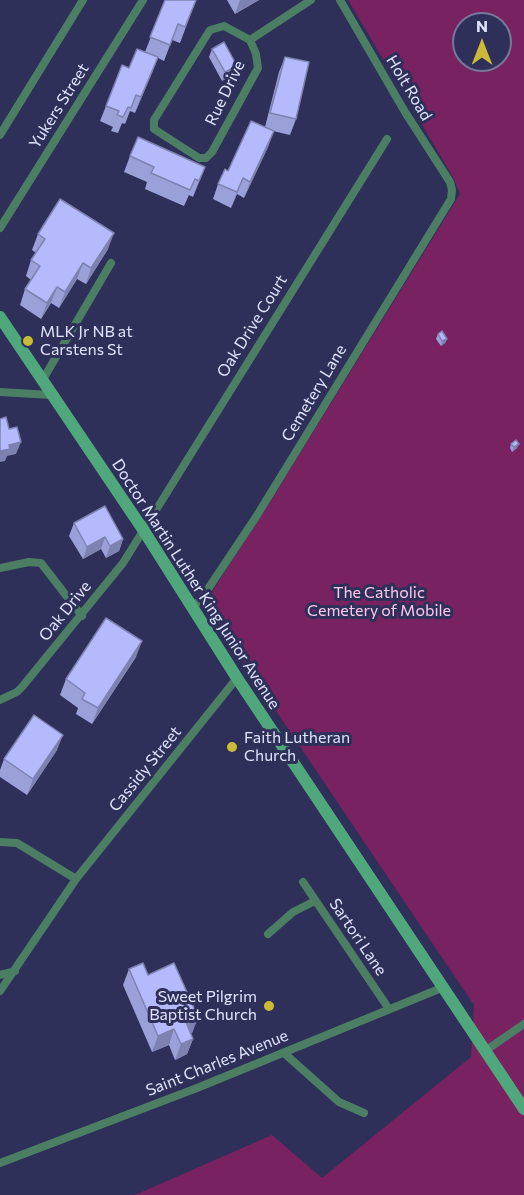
<!DOCTYPE html>
<html>
<head>
<meta charset="utf-8">
<style>
  body { margin:0 }
  #map { position:relative; width:524px; height:1195px; overflow:hidden; background:#2e3059; font-family:Commissioner,sans-serif }
  canvas { display:block }
  .north { position:absolute; left:452px; top:12px; width:60px; height:60px; box-sizing:border-box; background:#2e3059; border:2px solid #75789b; border-radius:50%; rotate:0deg; font-size:16px; font-weight:700; line-height:24px; text-align:center; color:#e0e4fe }
  .north::after { content:''; display:block; margin:auto; width:21px; height:27px; background:#cdb938; clip-path:polygon(50% 0,100% 100%,50% 72%,0 100%) }
</style>
</head>
<body>
<div id="map">
<canvas width="524" height="1195"></canvas>
<div class="north">N</div>
</div>
<script>
const g = document.querySelector('canvas').getContext('2d');
g.lineJoin = 'round';
function fill(path, color) { g.fillStyle = color; g.fill(path, 'evenodd'); }
const poly = rows => new Path2D(rows.map(r => 'M' + r).join(''));
function strokePath(path, color, width, dash) { g.strokeStyle = color; g.lineWidth = width; g.lineCap = dash ? 'butt' : 'round'; g.setLineDash(dash || []); g.stroke(path); }
function write(font, color, halo, rows, align = 'center') {
  g.font = font + ' Commissioner,sans-serif'; g.lineWidth = 6; g.setLineDash([]); g.textBaseline = 'middle'; g.strokeStyle = halo; g.fillStyle = color; for (const [text, x, y, turn = 0] of rows) {
    g.save(); g.translate(x, y); g.rotate((+turn || 0) * Math.PI / 180); g.textAlign = isNaN(turn) ? turn : align; if (halo) g.strokeText(text, 0, 0); g.fillText(text, 0, 0); g.restore();
  }
}
fill(poly([
  [348,0,524,0,524,1195,135,1195,272,1135,322,1178,471,1057,474,1005,204,604,262,515,460,194,453,177],
  [464,24,500,24,500,60,464,60]
]), '#782262');
strokePath(poly([
  [250,40,224,26,210,30,154,120,154,129,199,158,206,158,212,152,258,68,256,54,250,40,311,0],
  [0,135,83,0],
  [0,228,143,0],
  [42,381,111,263],
  [0,392,51,395],
  [0,568,29,562,41,563,82,616],
  [193,607,202,598,256,517,451,199,452,190,450,182,405,112,340,0],
  [0,700,17,692,22,687,123,563,387,139],
  [0,842,17,843,76,879],
  [303,882,389,1009],
  [268,934,293,912,315,901],
  [0,975,15,971],
  [0,991,76,879,237,678],
  [485,1051,524,1024],
  [284,1053,339,1102,364,1113],
  [0,1163,197,1088,444,987]
]), '#4b7e63', 8);
strokePath(poly([
  [0,317,144,531,237,678,524,1109]
]), '#50a77c', 12);
fill(poly([
  [165,0,196,0,180,43,172,40,164,61,158,58,135,113,130,111,125,124,122,123,118,133,111,131,113,127,100,121,106,106,129,68,145,52],
  [227,0,259,0,235,14],
  [212,49,234,74,222,81,209,57],
  [285,57,296,119,290,135,273,131,268,147,244,198,237,194,231,208,213,199,218,184,265,127,279,72],
  [130,156,205,167,193,197,189,195,184,206,145,189,147,182,124,172],
  [38,234,108,249,86,284,77,279,59,308,51,303,41,319,20,305,25,289,31,280,26,276,31,260,36,253,32,250],
  [438,334,447,339,445,343,441,346,436,339],
  [511,444,517,448,512,452,510,448],
  [74,523,123,539,119,551,106,558,101,549,83,559,69,536],
  [136,657,92,724,76,714,78,708,60,695,66,679],
  [57,750,27,795,0,777,0,770,4,759],
  [129,969,198,1017,192,1033,190,1033,193,1039,187,1054,175,1060,169,1045,152,1052,123,985]
]), '#9ba0d9');
fill(poly([
  [240,0,259,0,235,14],
  [158,57,152,73,135,113,141,97],
  [237,66,234,74,222,81,225,72],
  [274,131,268,147,244,198,250,182],
  [243,178,237,194,231,208,237,192],
  [114,233,108,249,86,284,91,268],
  [83,263,77,279,59,308,65,292],
  [57,287,51,303,41,319,47,303],
  [447,339,445,343,441,346,442,341],
  [21,442,16,454,7,456,5,461,0,462,0,451,9,445],
  [519,444,517,448,512,452,514,447],
  [105,537,101,549,83,559,87,547],
  [123,539,119,551,106,558,110,546],
  [142,641,136,657,92,724,98,708],
  [63,735,57,750,27,795,33,779],
  [198,1017,192,1033,180,1038,186,1022],
  [174,1029,169,1045,152,1052,158,1036],
  [193,1039,187,1054,175,1060,181,1044]
]), '#7e82b0');
const building = poly([
  [165,0,196,0,185,27,178,24,170,45,150,37,165,0],
  [224,42,237,66,225,72,212,49,224,42],
  [137,49,158,57,141,97,136,95,131,108,128,107,123,117,117,115,119,111,106,106,122,65,129,68,137,49],
  [285,57,309,62,296,119,270,113,285,57],
  [251,121,274,131,250,182,243,178,237,192,218,184,225,169,228,171,251,121],
  [138,137,205,167,199,181,195,179,190,190,151,173,154,167,130,156,138,137],
  [60,199,114,233,91,268,83,263,65,292,57,287,47,303,25,289,40,266,31,260,45,239,38,234,60,199],
  [442,331,447,339,442,341,438,334,442,331],
  [6,417,9,429,17,427,21,442,9,445,10,449,0,451,0,419,6,417],
  [516,440,519,444,514,447,511,444,516,440],
  [105,506,123,539,110,546,105,537,87,547,74,523,105,506],
  [106,618,142,641,98,708,82,699,85,693,66,679,106,618],
  [34,715,63,735,33,779,4,759,34,715],
  [143,963,148,975,174,963,198,1017,186,1022,193,1039,181,1044,174,1029,158,1036,129,969,143,963]
]);
fill(building, '#b4bafc');
strokePath(building, '#7e82b0', 1.5);
for (const [x, y, r, color] of [
  [28,341,6,"#cdb938"],
  [232,747,6,"#cdb938"],
  [269,1006,6,"#cdb938"]
]) { const dot = new Path2D(); dot.arc(x, y, r, 0, 2 * Math.PI); g.fillStyle = color; g.fill(dot); strokePath(dot, '#2e3059', 2); }
write('16px', '#e0e4fe', '#2e3059', [
  ["Holt Road",409,88,59],
  ["Rue Drive",225,93,-64],
  ["Yukers Street",59,106,-58],
  ["Oak Drive Court",252,326,-58],
  ["Cemetery Lane",314,393,-59],
  ["Doctor Martin Luther King Junior Avenue",196,584,57],
  ["Oak Drive",65,611,-51],
  ["Cassidy Street",145,769,-51],
  ["Sartori Lane",358,937,56],
  ["Saint Charles Avenue",217,1063,-22]
]);
write('16px', '#e0e4fe', '#2e3059', [
  ["MLK Jr NB at",40,332],
  ["Carstens St",40,350],
  ["Faith Lutheran",244,738],
  ["Church",244,756],
  ["Sweet Pilgrim",257,997,"right"],
  ["Baptist Church",257,1015,"right"]
], 'left');
write('16px', '#ffc9eb', '#2e3059', [
  ["The Catholic",379,593],
  ["Cemetery of Mobile",379,611]
]);
</script>
</body>
</html>
